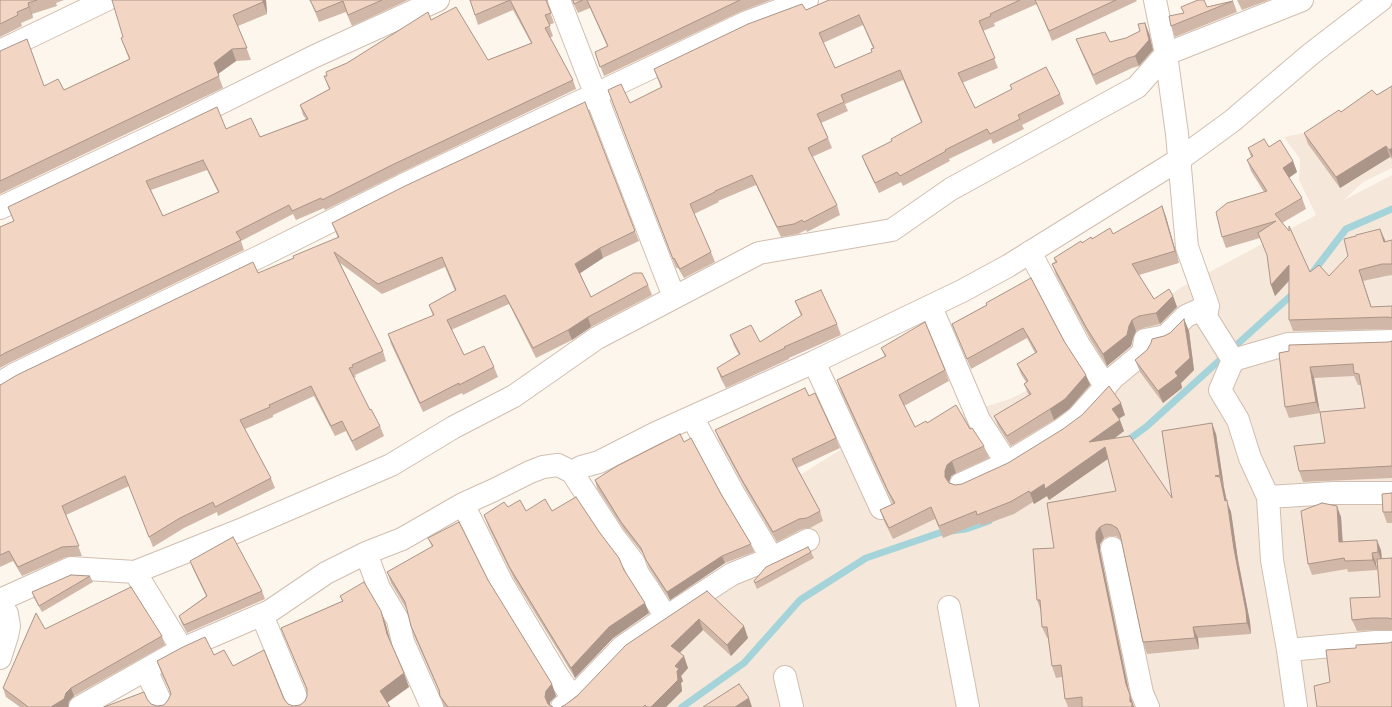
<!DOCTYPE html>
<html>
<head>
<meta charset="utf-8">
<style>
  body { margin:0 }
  canvas { display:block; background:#fdf6ec }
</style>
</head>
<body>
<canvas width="1392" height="707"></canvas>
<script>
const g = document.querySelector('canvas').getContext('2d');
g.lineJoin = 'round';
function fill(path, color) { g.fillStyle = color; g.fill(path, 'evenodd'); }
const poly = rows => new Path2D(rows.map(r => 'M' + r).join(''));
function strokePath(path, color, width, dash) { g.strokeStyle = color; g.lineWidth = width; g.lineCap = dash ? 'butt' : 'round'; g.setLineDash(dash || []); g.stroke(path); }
fill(poly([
  [1392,89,1392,168,1363,182,1344,200,1392,175,1392,707,591,707,726,583,792,480,848,445,936,422,1010,399,1086,360,1180,288,1316,215,1299,180,1300,159,1284,137,1309,132]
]), '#f5e8da');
strokePath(poly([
  [1313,272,1346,229,1392,209],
  [1124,443,1146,427,1296,291],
  [682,707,744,663,800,600,866,558,942,532,966,529,989,521]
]), '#a5d3da', 7);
const minor = poly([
  [559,0,674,297],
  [1155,0,1166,54,1177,134,1187,247,1208,306,1206,317,1233,360,1220,390,1238,420,1250,458,1268,497,1272,560,1288,650,1296,707],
  [0,51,106,0],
  [0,208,174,126,315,56,438,0],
  [1030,252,1079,345,1106,387],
  [931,307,979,420,1007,463],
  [1233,360,1288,344,1392,341],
  [814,362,881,508],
  [0,383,15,374,263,255,403,185,596,94,747,22,807,0],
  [692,417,735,496,772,558],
  [572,472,614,537,634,563,638,574,649,590,666,617],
  [961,484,1007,463,1061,430,1077,418,1114,377,1143,353,1145,340,1166,336,1186,316,1208,306],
  [1268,497,1333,493,1392,493],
  [463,504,503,585,557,675,573,698],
  [1112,548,1142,693,1148,707],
  [366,553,379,588,398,620,403,642,432,707],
  [135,572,182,649],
  [0,600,71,568,135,572,238,531,391,465,454,427,514,396,597,338,759,253,892,230,951,189,1137,87,1166,54,1302,0],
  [0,603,7,614,9,626,7,636,0,658],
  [949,607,968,707],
  [262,615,300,707],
  [1288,650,1376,642,1392,642],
  [146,670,163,707],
  [785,677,792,707],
  [80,707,182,649,270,611,326,573,366,553,402,539,463,504,494,490,530,472,543,467,558,465,572,472,581,467,599,462,656,433,814,362,962,291,1008,266,1180,159,1232,121,1312,53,1381,0],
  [562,707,573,698,622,647,666,617,732,574,772,558,808,540]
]);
strokePath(minor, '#d1beb0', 24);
strokePath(minor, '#fff', 22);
fill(poly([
  [0,0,64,0,56,3,57,6,32,14,33,18,21,23,22,26,0,37],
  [266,0,267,14,238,26,251,60,236,61,218,74,223,88,0,194,0,51,44,86,64,90,129,59,121,38],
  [310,0,408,0,352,26,346,12,319,22],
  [470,0,547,0,547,4,554,23,549,25,553,36,550,38,573,80,576,89,398,174,325,210,324,208,296,220,293,214,241,241,244,250,9,363,0,368,0,227,14,221,8,207,226,129,260,137,306,119,303,115,300,105,329,89,324,76,327,76,347,63,431,20,488,60,531,43,513,10,478,25],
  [207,170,218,192,163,216,151,190],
  [572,0,771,0,742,11,604,76,595,52,607,46,590,8,578,13],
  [829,0,1136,0,1137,1,1052,41,1037,4,994,23,995,26,983,31,998,68,962,83,975,108,1012,90,1010,85,1060,94,1064,104,1022,125,1024,129,993,144,991,139,949,159,950,161,903,186,901,182,879,193,866,166,862,156,892,141,921,122,903,80,845,104,848,111,821,123,828,138,832,148,812,157,837,205,840,215,807,232,806,230,798,234,781,237,756,185,718,201,719,202,694,214,711,252,715,262,684,278,678,268,676,268,608,90,630,103,661,88,654,69,806,10],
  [863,25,873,48,872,53,835,68,823,43],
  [1237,0,1269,0,1242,10],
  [1233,1,1237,12,1175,37,1171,26,1184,13,1181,7,1207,7],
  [1149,33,1153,50,1139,66,1132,68,1096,85,1080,49,1076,39,1110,42],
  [1392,86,1392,159,1390,157,1340,188,1308,144,1304,133,1341,112,1377,95],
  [1269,147,1293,161,1297,172,1289,178,1302,198,1306,209,1282,223,1310,272,1329,276,1385,242,1392,240,1392,275,1386,276,1363,281,1371,307,1392,306,1392,329,1293,331,1289,320,1289,281,1275,296,1271,285,1268,257,1260,238,1226,248,1222,237,1264,192,1251,171,1247,160,1251,157,1248,148],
  [1162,206,1166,217,1179,263,1139,275,1154,299,1173,296,1177,307,1160,324,1143,328,1136,331,1133,338,1131,346,1107,366,1090,339,1056,275,1052,264,1055,262,1054,258,1082,243,1092,239,1113,234],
  [332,223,635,231,639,241,603,258,580,273,591,297,648,285,652,295,591,327,572,340,536,358,509,304,451,330,464,355,494,367,498,377,463,395,462,393,423,412,391,344,388,334,433,316,429,305,455,291,445,267,382,294,340,263,383,351,386,361,355,375,356,377,353,378,370,410,380,426,384,436,356,451,346,431,335,436,314,396,273,415,273,417,245,429,271,478,275,488,218,516,217,512,184,528,153,547,129,486,66,515,82,556,66,557,22,576,13,561,0,567,0,385,294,258,338,238],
  [795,301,837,324,841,335,789,358,789,359,726,388,721,379,717,368,739,355,734,346,730,335,760,342,801,316],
  [986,303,1064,341,1090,385,1069,409,1054,420,1011,446,998,426,994,416,1029,396,1024,384,1026,382,1021,374,1017,364,1035,353,1027,338,971,369,952,324,986,305],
  [1184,319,1189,331,1194,370,1181,383,1182,388,1163,403,1140,372,1135,360,1164,336,1170,333],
  [1392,341,1392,478,1303,482,1299,471,1325,443,1365,408,1361,385,1358,385,1354,376,1314,378,1320,413,1289,418,1285,407,1279,353,1389,342],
  [881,348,945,370,949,381,904,406,915,427,927,423,970,429,984,446,989,458,956,473,951,476,949,482,955,485,962,484,1125,415,1119,419,1124,431,1114,438,1172,498,1216,434,1224,487,1227,502,1231,512,1238,560,1250,622,1251,634,1198,638,1199,649,1147,654,1143,642,1121,540,1116,536,1110,536,1104,538,1100,544,1100,551,1129,693,1134,707,1068,707,1065,699,1062,677,1056,678,1052,666,1048,638,1047,638,1042,627,1041,611,1037,600,1054,548,1116,491,1108,459,1049,500,1047,496,1034,504,1033,502,1014,514,981,526,980,523,943,538,935,519,893,539,884,521,880,510,893,504,841,392,837,380,885,357],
  [809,396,836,438,840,448,797,468,820,511,823,521,810,528,802,529,777,542,746,490,719,440,715,430],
  [684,442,721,494,751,544,754,552,725,563,670,600,649,568,644,555,624,530,597,488,595,480],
  [1392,493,1392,523,1387,523,1383,512],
  [508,507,526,511,624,570,649,613,613,638,575,678,514,579,488,526,484,515],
  [1341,517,1343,542,1381,550,1382,559,1392,558,1392,630,1376,630,1357,631,1352,620,1380,597,1377,563,1376,563,1377,570,1348,572,1347,569,1312,575,1308,564],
  [428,538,488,580,556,696,550,702,550,705,553,707,444,707,440,694,415,638,411,626,407,610,391,583,387,572,432,547],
  [811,552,814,558,757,589,756,587,754,581],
  [190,561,262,591,265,599,187,633,182,624,179,616,206,596,193,569],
  [90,576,93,582,42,612,34,598,32,592],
  [707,591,748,638,731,656,703,630,680,653,688,668,681,676,683,681,681,683,682,691,666,707,561,707,565,705],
  [340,596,381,611,386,625,390,642,409,687,387,703,390,707,104,707,147,699,151,704,157,706,164,705,168,700,171,694,162,675,157,661,214,655,284,699,288,704,293,706,300,705,305,701,307,696,307,691,281,628,342,601],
  [45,629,162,636,165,645,74,696,69,701,68,707,20,707,6,697,3,688]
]), '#d1b7a8');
fill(poly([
  [263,0,266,0,267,14,263,2],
  [28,3,32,14,33,18,29,7],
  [1145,23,1149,33,1153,50,1139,66,1135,56],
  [232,49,236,61,218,74,214,63],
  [1386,146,1390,157,1340,188,1336,177],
  [1392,148,1392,157,1389,150],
  [1293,161,1297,172,1287,179,1283,168],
  [1162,206,1166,217,1179,263,1175,251],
  [1380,229,1385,240,1388,253,1384,242],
  [600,248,603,258,579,274,575,264],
  [1289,265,1293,276,1275,296,1271,285],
  [1359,270,1363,281,1375,318,1371,307],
  [1173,296,1177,307,1160,324,1156,313],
  [588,317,591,327,572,340,568,330],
  [1184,319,1189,331,1194,370,1181,383,1182,388,1163,403,1158,391,1175,372],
  [1132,320,1136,331,1133,338,1131,346,1107,366,1103,354,1129,326],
  [1310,367,1314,378,1320,413,1316,402],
  [1086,375,1090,385,1069,409,1054,420,1050,409],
  [1121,403,1125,415,1116,420,1112,409],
  [1120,420,1124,431,1094,454,1089,442],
  [1212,423,1216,434,1224,487,1220,475],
  [1105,447,1109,458,1049,500,1047,496,1034,504,1030,493],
  [952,461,956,473,951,476,949,482,945,477,945,471,947,465],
  [1220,477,1224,488,1227,502,1231,512,1238,560,1250,622,1251,634,1247,623],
  [1337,506,1341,517,1343,552,1339,542],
  [1100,527,1104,538,1100,544,1100,551,1130,696,1126,684,1096,539,1096,532],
  [1377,540,1381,550,1382,562,1378,552],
  [1372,553,1376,563,1377,570,1373,560],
  [722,556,725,563,670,600,667,592],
  [645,603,649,613,613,638,575,678,571,668,609,627],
  [381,611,386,625,392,647,387,634],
  [699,619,703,630,675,657,671,646],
  [744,626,748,638,731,656,727,645],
  [1193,627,1198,638,1199,649,1195,638],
  [684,656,688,668,681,676,683,681,681,683,682,691,666,707,651,707,675,666],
  [404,673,409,687,385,704,380,691],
  [552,684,556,696,550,702,550,707,545,697,546,691],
  [71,688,74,696,69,701,68,707,51,707],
  [1130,695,1134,707,1132,707,1130,702],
  [749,698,752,707,735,707]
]), '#aa9588');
const building = poly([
  [0,0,37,0,28,3,29,7,17,12,18,15,0,24,0,0],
  [112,0,263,0,263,2,233,15,247,48,232,49,214,63,219,76,0,181,0,51,27,39,44,86,58,79,64,90,130,59,121,38,123,37,112,0],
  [310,0,382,0,348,15,343,1,316,12,310,0],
  [470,0,546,0,551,13,545,15,550,26,545,28,573,80,394,164,322,200,321,198,292,211,289,205,236,232,241,240,5,353,0,356,0,227,14,221,8,207,217,107,226,129,251,118,260,137,308,119,300,105,330,89,324,76,327,76,326,72,347,63,428,12,431,20,456,7,488,60,532,43,510,0,475,15,470,0],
  [203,160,219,192,163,216,146,181,203,160],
  [573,0,583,0,574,4,573,0],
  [587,0,740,0,600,67,595,52,608,46,587,0],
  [829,0,1020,0,990,14,991,16,979,21,995,58,958,73,975,108,1012,89,1010,85,1046,67,1060,94,1018,115,1020,119,990,134,987,129,945,150,946,151,900,176,897,172,875,183,862,156,892,141,891,139,922,122,900,70,841,95,844,102,817,114,828,138,808,148,837,205,804,222,802,220,794,224,777,227,752,175,715,191,715,192,690,204,711,252,680,269,674,258,673,259,608,90,621,84,630,103,662,87,654,69,748,24,802,4,806,10,829,0],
  [859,15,874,48,871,49,872,52,835,68,819,33,859,15],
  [1035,0,1116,0,1049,31,1035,0],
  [1198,0,1204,0,1207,7,1233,1,1171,26,1169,16,1184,13,1181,7,1198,0],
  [1145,23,1149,40,1135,56,1128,58,1093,75,1076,39,1105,32,1110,42,1126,38,1140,31,1138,24,1145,23],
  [1392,86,1392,148,1389,150,1386,146,1336,177,1304,133,1339,110,1341,112,1372,90,1377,95,1392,86],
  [585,102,635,231,600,248,575,264,591,297,634,273,642,273,648,285,588,317,568,330,533,348,505,295,447,320,464,355,484,346,494,367,459,385,459,383,420,403,388,334,434,315,429,305,456,290,442,257,378,284,334,252,383,351,352,365,353,367,349,368,370,410,371,409,380,426,352,441,342,421,331,426,311,386,269,405,270,407,240,420,271,478,215,507,213,502,180,518,149,537,125,476,62,506,79,546,62,547,18,567,9,551,0,555,0,385,2,384,17,375,253,262,258,273,294,258,293,256,339,237,332,223,405,186,585,102],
  [1264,139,1269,147,1280,140,1293,161,1283,168,1302,198,1275,214,1289,231,1289,226,1310,272,1319,265,1329,276,1348,256,1344,239,1356,236,1356,235,1380,229,1384,242,1392,240,1392,264,1382,264,1359,270,1371,307,1392,306,1392,318,1388,317,1289,320,1289,265,1271,285,1267,255,1258,233,1276,221,1222,237,1216,212,1227,203,1267,191,1247,160,1253,156,1248,148,1264,139],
  [1162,206,1175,251,1132,264,1154,299,1169,289,1173,296,1156,313,1139,316,1132,320,1129,326,1127,335,1103,354,1086,327,1052,264,1057,262,1054,258,1081,241,1082,243,1091,237,1092,239,1110,228,1113,234,1162,206],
  [1031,278,1064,341,1086,375,1065,399,1050,409,1007,436,994,416,1031,394,1024,384,1028,381,1017,364,1037,352,1023,328,967,359,952,324,987,305,986,303,1031,278],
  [821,290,837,324,784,347,785,348,722,377,717,368,740,354,730,335,751,325,760,342,802,315,795,301,821,290],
  [1184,319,1190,358,1175,372,1178,376,1158,391,1135,360,1147,350,1151,343,1152,339,1164,336,1170,333,1184,319],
  [925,322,945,370,899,395,915,427,926,421,927,423,956,405,970,429,972,428,984,446,952,461,947,465,945,471,945,477,949,483,955,485,962,484,1008,463,1063,429,1082,415,1109,386,1121,403,1112,409,1120,420,1089,442,1130,436,1172,498,1162,431,1212,423,1220,475,1215,476,1220,477,1225,501,1227,500,1234,549,1246,611,1247,623,1193,627,1195,638,1143,642,1120,534,1117,528,1112,525,1106,524,1100,527,1096,532,1096,539,1126,684,1130,695,1130,702,1132,702,1132,707,1082,707,1082,697,1065,699,1061,665,1052,666,1047,627,1042,627,1040,600,1037,600,1033,549,1054,548,1047,503,1116,491,1105,447,1045,489,1044,484,1030,493,1029,491,1010,502,977,515,976,511,939,526,931,507,889,528,880,510,895,503,888,491,837,380,886,356,881,348,925,322],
  [1392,341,1392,466,1299,471,1294,446,1325,443,1320,412,1365,408,1359,374,1354,373,1353,364,1310,367,1316,402,1285,407,1279,353,1289,351,1289,345,1389,342,1392,341],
  [805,388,809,396,815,393,836,438,792,459,820,511,807,518,799,519,773,532,742,480,715,430,805,388],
  [680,434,684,442,691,438,721,494,751,544,722,556,667,592,646,560,641,548,621,522,595,480,617,466,680,434],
  [1392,493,1392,512,1383,512,1382,494,1392,493],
  [576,497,600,533,619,558,624,570,645,603,609,627,571,668,510,568,484,515,504,502,508,507,520,500,526,511,545,499,552,511,576,497],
  [1322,503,1337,506,1339,542,1377,540,1378,552,1372,553,1373,560,1345,561,1344,558,1308,564,1301,511,1322,503],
  [459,522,488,580,552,684,546,691,545,697,548,704,553,707,448,707,440,696,439,690,411,626,405,602,387,572,433,546,428,538,459,522],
  [233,537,262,591,184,625,179,616,207,596,190,561,233,537],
  [808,547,811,552,755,583,754,581,766,567,808,547],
  [1392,558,1392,619,1388,618,1372,618,1352,620,1350,598,1380,597,1377,559,1392,558],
  [71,575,90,576,39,606,32,592,71,575],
  [364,582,381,611,387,634,404,673,380,691,390,707,104,707,144,692,147,699,151,704,157,706,164,705,168,700,171,694,169,688,157,661,183,647,205,637,214,655,224,650,233,666,264,650,284,699,288,704,293,706,300,705,305,701,307,696,307,689,281,628,343,601,340,596,364,582],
  [131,587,162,636,71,688,66,693,64,699,51,707,28,707,27,706,3,688,36,613,45,629,131,587],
  [707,591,744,626,727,645,699,619,671,646,684,656,675,666,679,669,677,671,678,680,651,707,647,707,645,705,643,707,561,707,565,705,577,696,626,645,707,591],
  [1392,642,1392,707,1317,707,1314,686,1330,682,1326,650,1356,648,1356,645,1388,643,1392,642],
  [739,684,749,698,735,707,703,707,739,684]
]);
fill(building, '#f3d5c3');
strokePath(building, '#aa9588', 1);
</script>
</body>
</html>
